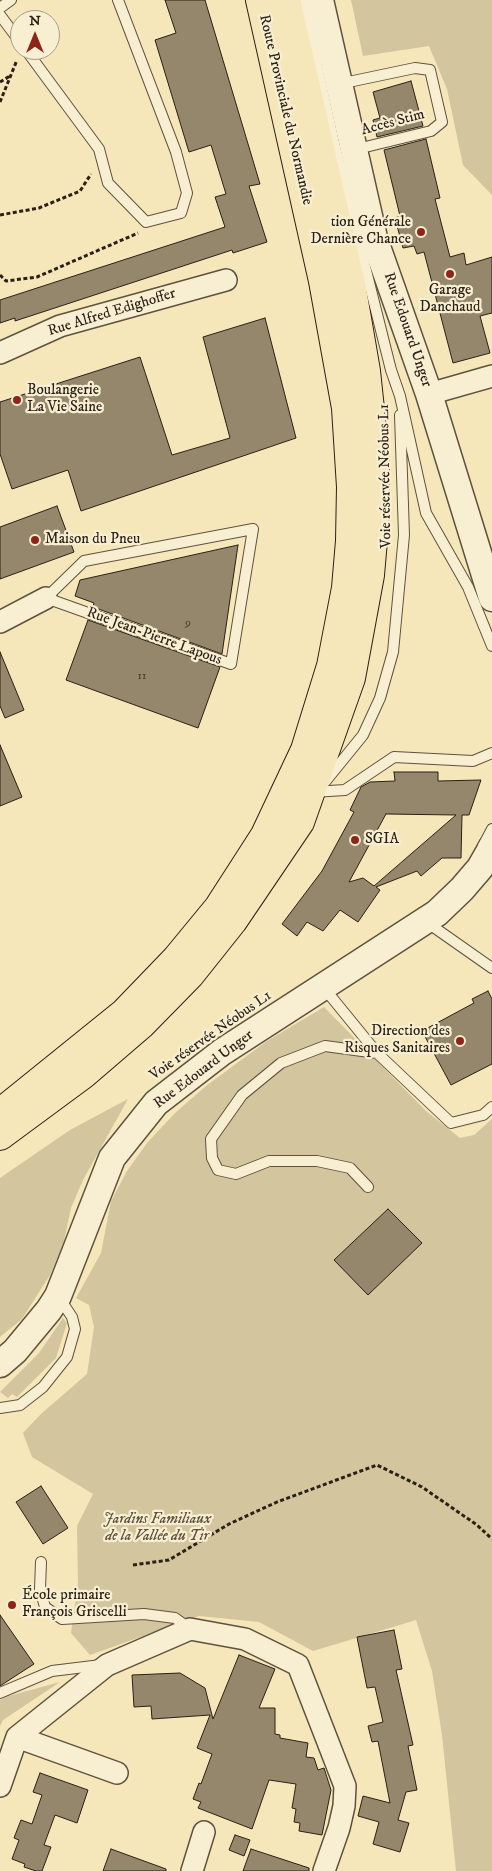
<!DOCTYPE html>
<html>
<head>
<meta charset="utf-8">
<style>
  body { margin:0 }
  #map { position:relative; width:492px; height:1871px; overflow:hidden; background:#f5e7b9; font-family:"IM FELL DW Pica",serif }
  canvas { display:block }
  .north { position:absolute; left:10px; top:10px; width:50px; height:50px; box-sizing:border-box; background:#f8efd2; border:1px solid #a69c87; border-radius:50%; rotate:0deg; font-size:14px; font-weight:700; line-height:20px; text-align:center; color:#2b2016 }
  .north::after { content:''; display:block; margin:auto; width:18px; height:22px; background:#8f2418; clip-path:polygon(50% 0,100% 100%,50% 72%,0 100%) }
</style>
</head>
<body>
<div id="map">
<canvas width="492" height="1871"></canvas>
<div class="north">N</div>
</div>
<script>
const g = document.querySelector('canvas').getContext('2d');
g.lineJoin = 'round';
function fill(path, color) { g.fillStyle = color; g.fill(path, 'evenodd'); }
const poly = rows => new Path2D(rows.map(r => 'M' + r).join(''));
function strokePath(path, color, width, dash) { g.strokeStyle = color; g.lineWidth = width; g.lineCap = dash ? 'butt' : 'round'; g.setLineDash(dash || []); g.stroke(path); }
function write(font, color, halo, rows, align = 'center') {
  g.font = font + ' "IM FELL DW Pica",serif'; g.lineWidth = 4.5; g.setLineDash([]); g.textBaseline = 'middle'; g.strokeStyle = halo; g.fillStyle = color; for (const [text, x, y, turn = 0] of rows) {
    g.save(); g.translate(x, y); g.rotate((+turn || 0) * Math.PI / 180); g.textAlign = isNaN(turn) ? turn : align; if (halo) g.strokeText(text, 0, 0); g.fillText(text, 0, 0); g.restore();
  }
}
fill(poly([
  [351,0,492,0,492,195,463,165,447,89,429,46,363,56],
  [324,1007,426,1111,460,1138,474,1135,492,1119,492,1871,456,1871,442,1735,432,1671,416,1620,313,1651,259,1622,199,1616,90,1655,71,1633,78,1583,77,1526,93,1494,32,1457,23,1433,41,1414,87,1374,94,1327,89,1305,76,1298,101,1253,111,1201,127,1171,147,1143,175,1113,206,1086,267,1041],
  [128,1099,83,1180,71,1208,64,1241,50,1275,22,1319,0,1337,0,1178,70,1130],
  [63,1318,67,1323,56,1358,17,1397,12,1394,8,1398,0,1392,39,1353],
  [60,1682,3,1720,0,1726,0,1700,9,1696]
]), '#d3c59d');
const building = poly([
  [165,0,205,0,260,184,249,186,267,242,233,253,232,250,15,321,15,318,0,323,0,300,225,227,215,197,226,194,211,145,189,152,155,40,176,33,165,0],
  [411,81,423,126,377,137,373,120,380,118,373,92,411,81],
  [426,139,440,198,435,199,450,257,464,253,466,265,492,257,492,313,480,316,490,353,453,363,424,252,417,254,414,246,403,248,395,218,400,216,384,150,426,139],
  [265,318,296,438,81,511,68,470,12,489,0,454,0,402,140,357,172,455,230,438,203,337,265,318],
  [57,506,74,552,0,579,0,527,57,506],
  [238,545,222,654,93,607,94,603,75,596,80,580,238,545],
  [88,620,220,667,198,728,66,680,88,620],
  [0,652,24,710,5,718,0,706,0,652],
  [0,745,22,797,0,806,0,745],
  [394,772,438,772,438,781,481,780,469,815,462,815,461,858,442,858,421,876,417,871,376,887,380,890,358,922,340,910,323,931,307,922,297,936,282,924,322,871,354,812,350,810,361,787,370,782,395,781,394,772],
  [386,814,456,815,374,886,363,878,349,882,386,814],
  [488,991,492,999,492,1064,451,1085,422,1031,474,1003,472,999,488,991],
  [388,1209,422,1243,368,1295,334,1260,388,1209],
  [41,1486,68,1528,43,1544,16,1502,41,1486],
  [0,1615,34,1664,0,1686,0,1615],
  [394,1630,402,1669,396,1670,413,1745,408,1746,417,1790,406,1792,398,1820,409,1823,400,1852,373,1844,379,1822,358,1816,363,1796,390,1803,378,1741,372,1742,368,1726,383,1722,375,1687,367,1688,357,1637,394,1630],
  [239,1655,275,1669,259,1708,275,1708,275,1734,280,1735,280,1738,308,1743,306,1757,314,1758,318,1770,324,1768,331,1790,322,1835,299,1831,300,1823,294,1822,296,1809,292,1808,296,1784,269,1780,252,1829,198,1808,201,1802,193,1799,199,1783,201,1784,212,1754,197,1748,210,1715,152,1719,151,1706,134,1707,132,1675,180,1673,205,1688,213,1719,239,1655],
  [40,1773,88,1790,77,1823,55,1815,44,1845,51,1847,42,1871,36,1871,24,1867,25,1864,12,1859,19,1840,14,1838,21,1820,32,1824,42,1795,33,1792,40,1773],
  [235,1835,250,1840,244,1856,229,1850,235,1835],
  [111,1849,166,1869,166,1871,103,1871,111,1849],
  [251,1849,309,1868,309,1871,243,1871,251,1849]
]);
fill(building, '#94876b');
strokePath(building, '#2b2016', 1);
const service = poly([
  [305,0,317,66,335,147,391,370,400,396,426,513,468,587,492,646],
  [0,8,11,0],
  [0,15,20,42],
  [26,50,99,149,108,183,146,222,181,213,187,193,176,152,118,0],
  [339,84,415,68,430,70,442,122,431,131,353,150],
  [253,529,231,664,46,598,84,561,253,529],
  [324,783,363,735,380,698,393,652,404,535,400,415],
  [313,792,345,790,394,757,473,761,492,753],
  [483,846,492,829],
  [425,921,492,968],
  [324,988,377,1053,451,1123,483,1115,492,1107],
  [368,1187,350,1168,317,1161,269,1161,236,1174,218,1170,212,1158,211,1139,242,1095,281,1063,325,1046,377,1053],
  [0,1408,20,1405,43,1387,67,1357,75,1329,72,1317,58,1296],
  [41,1562,40,1589,45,1607,62,1619,144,1614,175,1618,190,1629],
  [0,1693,52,1671,101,1665]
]);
const minor = poly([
  [0,353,60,326,226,280],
  [429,394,492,376],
  [0,622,46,598],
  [17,1737,117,1773],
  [0,1786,17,1737,107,1665,190,1629,245,1639,298,1665,345,1786,344,1806,339,1828,324,1871],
  [192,1871,204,1832]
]);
const tertiary = poly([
  [320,0,374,238,429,394,492,598],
  [0,1364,15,1351,49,1310,58,1296,112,1158,156,1103,222,1052,437,913,462,889,480,868,492,847]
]);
const trunk = poly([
  [0,1113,124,1013,176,959,218,908,265,835,305,750,331,666,346,588,350,541,351,487,346,408,323,281,260,0],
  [0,1136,84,1074,141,1025,190,975,233,921,300,822,351,678,370,575,375,517,375,457,366,371,351,284,286,0]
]);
strokePath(service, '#5e523f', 12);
strokePath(minor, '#5e523f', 24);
strokePath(tertiary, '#5e523f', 29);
strokePath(trunk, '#2b2016', 30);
strokePath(poly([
  [0,82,10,76],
  [0,102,17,60],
  [0,215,39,208,80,191,91,174],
  [0,275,6,281,37,277,138,233],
  [133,1565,169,1560,229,1524,277,1502,377,1465,422,1487,477,1525,492,1539]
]), '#2b2016', 3, [4, 2.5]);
strokePath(service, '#f8efd2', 10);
strokePath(minor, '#f8efd2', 21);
strokePath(tertiary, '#f8efd2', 26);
strokePath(trunk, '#f5e7b9', 28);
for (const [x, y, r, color] of [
  [421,232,5,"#8f2418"],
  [450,274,5,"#8f2418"],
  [17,400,5,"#8f2418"],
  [35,540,5,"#8f2418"],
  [355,840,5,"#8f2418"],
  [460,1041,5,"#8f2418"],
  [12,1605,5,"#8f2418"]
]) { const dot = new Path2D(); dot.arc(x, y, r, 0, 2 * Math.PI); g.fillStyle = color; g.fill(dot); strokePath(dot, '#f8efd2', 2); }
write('12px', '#453a2b', null, [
  ["9",188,624],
  ["11",142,677]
]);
write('15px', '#2b2016', '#f8efd2', [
  ["Route Provinciale du Normandie",285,110,77],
  ["Accès Stim",393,123,-15],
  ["Rue Alfred Edighoffer",112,313,-17],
  ["Rue Edouard Unger",407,330,71],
  ["Voie réservée Néobus L1",386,476,-91],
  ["Rue Jean-Pierre Lapous",154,637,20],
  ["Voie réservée Néobus L1",211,1036,-35],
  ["Rue Edouard Unger",204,1070,-37]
]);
write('15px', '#2b2016', '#f8efd2', [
  ["tion Générale",411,223,"right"],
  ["Dernière Chance",411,240,"right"],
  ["Garage",450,291,"center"],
  ["Danchaud",450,308,"center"],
  ["Boulangerie",27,391],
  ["La Vie Saine",27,408],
  ["Maison du Pneu",45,540],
  ["SGIA",365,840],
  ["Direction des",450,1032,"right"],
  ["Risques Sanitaires",450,1049,"right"],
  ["École primaire",22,1596],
  ["François Griscelli",22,1613]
], 'left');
write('italic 15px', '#5d523e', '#f8efd2', [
  ["Jardins Familiaux",157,1520],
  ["de la Vallée du Tir",157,1537]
]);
</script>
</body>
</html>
